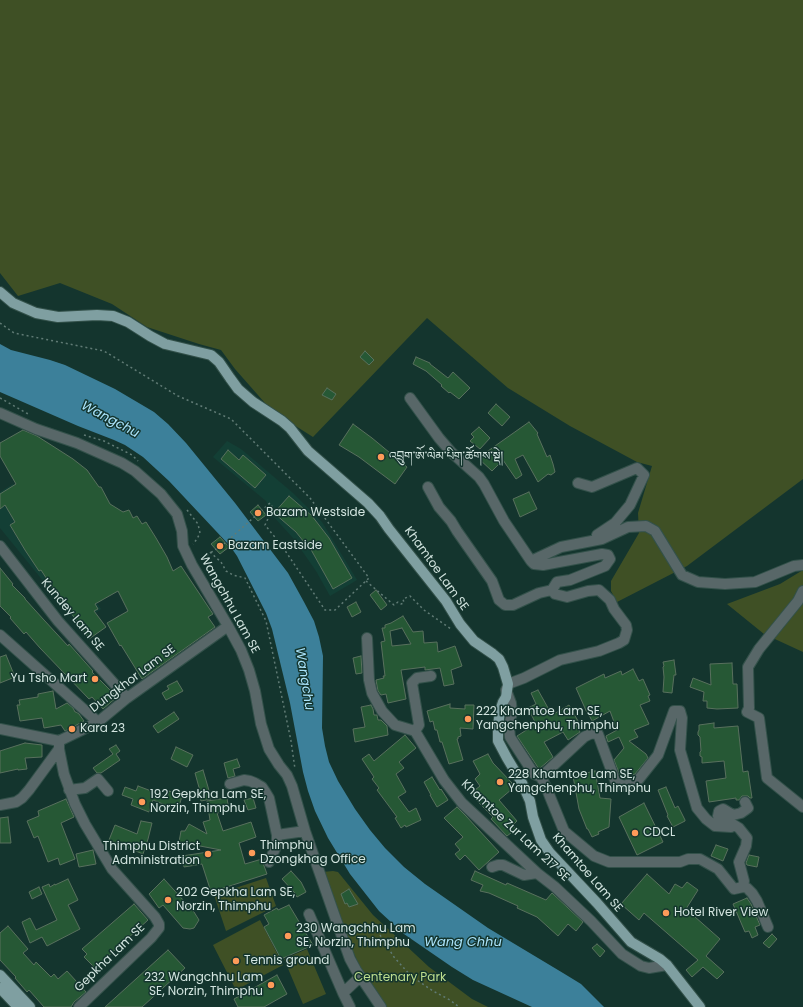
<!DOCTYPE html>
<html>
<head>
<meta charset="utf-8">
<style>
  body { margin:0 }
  canvas { display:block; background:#14352e }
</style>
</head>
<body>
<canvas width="803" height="1007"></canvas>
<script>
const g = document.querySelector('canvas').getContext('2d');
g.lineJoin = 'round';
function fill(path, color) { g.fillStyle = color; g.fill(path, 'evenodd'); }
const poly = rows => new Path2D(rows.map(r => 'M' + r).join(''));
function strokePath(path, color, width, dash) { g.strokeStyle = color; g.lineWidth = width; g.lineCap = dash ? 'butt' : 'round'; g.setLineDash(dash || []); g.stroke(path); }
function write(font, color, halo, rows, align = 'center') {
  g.font = font + ' Poppins,"Noto Serif Tibetan",sans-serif'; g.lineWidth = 3; g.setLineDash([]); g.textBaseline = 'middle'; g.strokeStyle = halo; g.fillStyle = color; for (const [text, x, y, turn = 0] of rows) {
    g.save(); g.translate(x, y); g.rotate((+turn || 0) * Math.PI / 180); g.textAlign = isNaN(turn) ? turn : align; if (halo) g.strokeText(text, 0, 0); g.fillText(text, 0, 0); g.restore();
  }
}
fill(poly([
  [227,441,241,449,293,493,322,522,357,580,330,596,316,571,293,538,273,516,266,501,213,457],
  [13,484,101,609,79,625,0,528,0,492]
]), '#133f35');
fill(poly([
  [0,0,803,0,803,479,687,566,617,602,611,591,611,581,639,533,638,513,652,466,637,462,570,426,508,388,427,318,313,437,272,411,235,369,221,350,199,344,147,327,112,304,60,283,18,296,0,273],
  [803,570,803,652,764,634,727,604,780,584],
  [333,871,338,872,373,915,429,967,472,999,488,1007,386,1007,363,974,346,936,323,872],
  [266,878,276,906,226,931,214,895],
  [260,920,283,965,236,990,213,945],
  [307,949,326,994,303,1004,284,959]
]), '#3f5025');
fill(poly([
  [0,344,11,350,50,360,65,365,115,389,154,412,168,424,186,443,235,503,288,573,304,602,314,621,319,637,323,656,322,728,325,746,329,762,338,781,355,809,370,830,385,848,404,867,425,884,488,928,563,973,581,984,604,1007,532,1007,473,980,452,967,404,934,379,911,350,874,328,838,315,811,308,791,303,772,290,703,272,629,266,613,237,556,230,546,169,481,143,457,125,445,114,440,78,426,0,392]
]), '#3c809a');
const building = poly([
  [365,351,374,360,369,365,360,357,365,351],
  [416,357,430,363,430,364,448,378,453,372,470,388,459,399,450,392,449,393,441,386,442,385,426,371,413,364,416,357],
  [327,388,336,394,332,400,322,395,327,388],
  [496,404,510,417,502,426,488,413,496,404],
  [529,422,538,433,537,434,547,457,550,455,553,464,555,472,551,475,548,474,538,482,523,455,515,459,522,475,516,479,503,460,492,471,478,458,529,422],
  [353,424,372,438,407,467,395,484,359,457,339,445,353,424],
  [479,427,490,438,480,449,470,441,474,437,471,434,479,427],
  [23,430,37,436,73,459,87,470,99,487,101,487,110,504,123,512,129,510,133,518,137,516,142,524,146,522,156,538,167,557,173,571,181,566,213,614,208,617,215,627,142,679,121,645,120,646,107,623,128,611,118,591,95,604,98,609,94,611,106,627,89,639,69,610,68,611,54,590,41,570,39,571,25,550,10,525,15,522,5,505,0,509,0,494,16,484,0,456,0,443,23,430],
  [228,450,239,460,243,455,266,475,255,488,221,459,228,450],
  [529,492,537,509,520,517,513,499,529,492],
  [289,496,312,516,329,538,352,578,333,589,309,546,308,547,296,532,274,513,289,496],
  [258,505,266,515,258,521,250,512,258,505],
  [220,537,229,547,220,554,211,544,220,537],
  [0,568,13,584,12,585,25,598,25,599,44,620,68,646,69,644,93,671,92,672,117,697,103,709,92,697,89,699,40,648,26,632,24,634,10,618,11,617,0,606,0,568],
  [376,590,387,605,381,610,370,595,376,590],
  [356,602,361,612,352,617,347,607,356,602],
  [403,616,413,632,423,631,424,643,437,642,438,652,455,646,462,666,451,670,454,684,444,686,440,668,425,670,425,667,401,670,406,699,388,703,386,694,381,695,378,691,376,680,384,678,383,676,385,676,381,642,385,641,382,628,385,628,385,625,391,623,403,616],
  [402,628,411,644,392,646,390,631,402,628],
  [6,655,15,677,0,683,0,657,6,655],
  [361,656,362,673,356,674,353,658,361,656],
  [674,660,676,675,674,675,672,693,663,692,664,677,663,667,664,666,663,662,674,660],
  [732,663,733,684,737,684,738,708,717,709,707,708,707,701,703,701,704,692,690,687,693,678,711,685,710,664,732,663],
  [633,669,639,681,643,679,650,695,648,696,650,701,640,705,649,724,634,730,638,737,629,741,646,754,648,758,635,774,624,779,621,778,614,760,624,748,619,737,608,742,606,736,617,730,610,711,592,721,589,715,588,715,576,688,604,674,605,678,621,671,622,675,633,669],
  [177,681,183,691,166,700,162,693,169,689,167,686,177,681],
  [538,690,552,715,569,705,578,721,575,723,580,732,568,740,563,732,544,742,553,757,539,769,517,736,536,724,528,708,536,704,531,693,538,690],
  [53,691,56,709,67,703,73,708,75,712,76,712,79,714,84,721,65,731,61,725,44,728,42,718,20,721,17,705,20,705,19,700,38,697,38,694,53,691],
  [450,704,450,708,465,709,465,705,474,705,473,729,460,728,461,736,458,737,458,739,457,739,463,760,449,764,442,742,440,742,437,730,435,730,433,721,430,722,427,711,450,704],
  [371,705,373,709,374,715,377,715,378,720,381,720,387,726,388,735,355,742,353,729,365,727,361,707,371,705],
  [174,712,179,719,158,733,153,726,174,712],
  [714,723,714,728,738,726,743,772,748,771,752,798,750,798,748,796,742,796,739,800,736,800,736,798,709,802,706,781,726,778,724,761,702,763,702,757,700,756,700,752,701,751,700,737,698,735,698,732,699,730,699,725,714,723],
  [405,735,416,748,399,762,404,768,396,774,406,792,398,797,409,812,416,808,421,820,406,827,405,825,401,828,395,818,397,817,377,790,379,788,372,779,374,777,362,759,369,754,374,761,405,735],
  [25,743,42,745,42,757,25,758,27,769,18,770,18,769,0,773,0,751,25,743],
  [116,745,120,751,116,754,120,760,101,773,97,773,93,768,113,754,109,749,116,745],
  [176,747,193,755,187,767,171,759,176,747],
  [488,754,493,763,512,783,509,786,512,789,499,800,517,821,513,825,516,829,507,836,491,819,493,817,470,794,480,786,475,779,480,774,473,761,488,754],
  [237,759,240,767,233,769,235,776,228,778,224,763,237,759],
  [203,770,208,787,211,799,201,801,199,792,200,791,195,773,203,770],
  [595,771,600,798,611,799,609,827,598,832,599,834,592,837,588,829,587,829,579,809,573,776,595,771],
  [432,777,440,790,441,789,448,800,437,807,430,795,431,795,424,782,432,777],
  [138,786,167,797,169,791,182,796,178,810,153,800,149,812,131,805,133,799,122,795,125,787,136,791,138,786],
  [666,787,675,808,678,806,685,820,685,821,673,827,667,816,668,815,658,790,666,787],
  [227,798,229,811,217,813,223,831,251,822,256,837,239,843,245,864,262,859,263,863,267,874,211,892,202,864,184,867,182,856,221,850,179,842,181,831,185,831,189,824,207,834,203,822,210,820,207,801,227,798],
  [253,798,256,808,248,810,244,800,253,798],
  [66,799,74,817,61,823,75,859,60,865,58,858,48,862,38,836,34,838,27,821,39,816,38,811,66,799],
  [644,803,663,842,637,855,619,817,644,803],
  [457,807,466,816,499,852,479,870,465,855,460,860,455,854,460,850,455,844,463,837,444,818,457,807],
  [8,817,11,843,0,843,0,818,8,817],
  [141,821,152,823,148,839,143,854,109,840,115,825,137,834,141,821],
  [716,845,728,849,723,861,711,856,716,845],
  [93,850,96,864,79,867,76,854,93,850],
  [749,855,759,857,757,867,747,865,746,863,749,855],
  [291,871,301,882,306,892,297,897,294,892,282,879,291,871],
  [475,871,506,885,507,883,546,900,552,893,583,922,576,931,568,924,558,936,537,917,517,908,518,906,489,893,480,891,483,885,471,880,475,871],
  [647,874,669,894,675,884,682,888,687,882,698,890,686,909,720,939,706,956,724,972,717,979,703,967,692,977,686,970,698,960,644,913,639,920,621,904,647,874],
  [68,879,78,900,68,905,80,929,47,946,42,937,30,943,22,922,30,918,36,930,57,920,42,887,49,884,50,887,55,884,55,885,68,879],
  [164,879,194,912,199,920,194,928,190,929,183,928,163,905,159,908,149,894,164,879],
  [39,887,42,894,32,899,29,892,39,887],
  [349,889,358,904,349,907,347,903,345,904,341,894,349,889],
  [747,898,751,904,760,925,755,927,758,935,752,938,749,931,745,932,733,904,747,898],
  [134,904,148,920,95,968,84,957,87,954,82,949,134,904],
  [289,905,313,945,281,959,264,927,269,924,264,915,277,908,278,910,289,905],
  [8,926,28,949,23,953,34,965,36,962,51,977,54,974,58,979,67,971,86,992,74,1002,71,1007,44,1007,29,990,27,992,15,978,16,977,0,960,0,933,8,926],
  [772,934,777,939,769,948,763,943,772,934],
  [597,944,605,951,600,957,592,948,597,944],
  [168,950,185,968,142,1007,105,1007,168,950],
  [277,975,287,994,264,1007,238,1007,234,999,277,975]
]);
fill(building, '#265835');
strokePath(building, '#58705d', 1);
const minor = poly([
  [410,398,439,438,451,452,479,477,484,484,504,521,531,561],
  [0,413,36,429,77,443,122,463,135,471,161,494,177,514,182,531,183,546,192,565,228,626,241,650,249,670,255,691,261,724,269,749,279,765,287,775,292,786,305,831,334,914,350,959,356,970,381,1007],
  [578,483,592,487,637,468,644,475,630,505,615,523,597,535],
  [428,487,439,507,451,521,457,531,492,581,499,600,505,605,513,605,539,593,552,590],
  [0,546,58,621,127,698],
  [803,591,798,601,759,649,748,667,749,708,747,712,759,718,767,778,803,807],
  [0,635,98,722],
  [367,638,369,680,372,693,382,711,395,725,415,731,444,780,462,803,537,873,555,887,591,921,622,954,641,966,649,968,667,965],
  [508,684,524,678,560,660,599,651,619,643,624,640,627,630,626,625,614,609,610,600,599,590,588,591,567,597,555,594,552,590,557,582,570,580,605,566,610,559,608,555,602,554,543,565,534,564,531,561,561,547,602,539,628,527,646,526,655,531,682,575,698,582,725,584,755,582,794,566,803,565],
  [506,690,511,703,512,713,509,726,510,737,534,774,541,777],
  [0,729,59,741,98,722,127,698,228,626],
  [415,731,419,725,412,683,417,678,431,676],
  [59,741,59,749,64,774,75,804,85,824,112,869,155,917,159,924,159,928,151,938,79,1007],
  [541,777,584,737,592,733,598,734,616,783,625,786,639,779,658,755,674,711,680,711,682,718,680,750,697,808,706,819,715,826,731,827,731,823,718,816,719,811,723,809,733,815,741,813,748,808,745,802],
  [541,777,546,787,564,831,594,856,609,862,680,862,688,859,700,859,718,869,734,889,743,887,744,881,739,862,746,846,747,838,739,828,731,823],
  [230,784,244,780,250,781,255,783,262,787,266,793,269,798,277,835,277,841,275,849,269,862],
  [69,790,85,788,98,779,108,791],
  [0,805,16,802,22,798,29,790,59,749],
  [277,835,305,831],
  [492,867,498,865,503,865,524,875,537,873],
  [743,887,747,888,752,893,757,901,768,927],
  [309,914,343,993,350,1007],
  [343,993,360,977]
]);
const major = poly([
  [0,292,13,303,36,313,58,317,97,315,113,316,128,322,150,336,165,344,211,355,219,362,230,378,238,389,253,402,282,421,290,428,308,451,368,503,380,516,389,529,446,601,460,624,474,641,493,654,499,659,503,667,508,684,506,697,503,702,500,711,498,726,498,741,507,758,522,783,530,801,533,817,541,840,550,853,597,903,631,942,660,959,667,965,700,1007],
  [0,975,30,1007],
  [0,988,18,1007]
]);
strokePath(minor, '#33514a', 12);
strokePath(major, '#33514a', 12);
strokePath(poly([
  [0,323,14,333,104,351,178,396,231,419,310,498,369,578,335,610,325,610,282,546,265,525,273,508,270,503,225,543,200,560],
  [0,398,30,415],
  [84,435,104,441,132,455,138,461],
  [187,510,198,524,200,533,197,539,193,544],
  [210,552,221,562,226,571,233,575,245,578,266,621,291,741,295,769],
  [366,581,394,605,398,602,401,604,404,603,403,599,410,596,424,610,451,629],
  [380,935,394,957,411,976,433,991,450,1000,459,1007]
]), '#607b75', 1.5, [2, 3]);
strokePath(minor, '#586768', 10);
strokePath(major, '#7f9fa1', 10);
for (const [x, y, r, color] of [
  [381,457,4,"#fe9b59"],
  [258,513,4,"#fe9b59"],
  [220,546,4,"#fe9b59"],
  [95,679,4,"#fe9b59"],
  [468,719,4,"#fe9b59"],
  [72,729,4,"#fe9b59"],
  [500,782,4,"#fe9b59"],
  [142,802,4,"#fe9b59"],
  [635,833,4,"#fe9b59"],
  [252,853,4,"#fe9b59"],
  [208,854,4,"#fe9b59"],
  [168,900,4,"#fe9b59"],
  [666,913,4,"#fe9b59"],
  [288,936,4,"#fe9b59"],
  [236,961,4,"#fe9b59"],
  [271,985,4,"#fe9b59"]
]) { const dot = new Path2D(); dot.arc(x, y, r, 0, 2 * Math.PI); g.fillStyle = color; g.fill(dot); strokePath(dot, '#14352e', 1.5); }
write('12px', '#d3e5e0', '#14352e', [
  ["འབྲུག་ཨོ་ལིམ་པིག་ཚོགས་སྡེ།",389,457],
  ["Bazam Westside",266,513],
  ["Bazam Eastside",228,546],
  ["Yu Tsho Mart",87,679,"right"],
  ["222 Khamtoe Lam SE,",476,712],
  ["Yangchenphu, Thimphu",476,726],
  ["Kara 23",80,729],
  ["228 Khamtoe Lam SE,",508,775],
  ["Yangchenphu, Thimphu",508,789],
  ["192 Gepkha Lam SE,",150,795],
  ["Norzin, Thimphu",150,809],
  ["CDCL",643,833],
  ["Thimphu",260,846],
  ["Dzongkhag Office",260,860],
  ["Thimphu District",200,847,"right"],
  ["Administration",200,861,"right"],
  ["202 Gepkha Lam SE,",176,893],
  ["Norzin, Thimphu",176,907],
  ["Hotel River View",674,913],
  ["230 Wangchhu Lam",296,929],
  ["SE, Norzin, Thimphu",296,943],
  ["Tennis ground",244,961],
  ["232 Wangchhu Lam",263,978,"right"],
  ["SE, Norzin, Thimphu",263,992,"right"]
], 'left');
write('12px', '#d3e5e0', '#14352e', [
  ["Khamtoe Lam SE",436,569,54],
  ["Wangchhu Lam SE",229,604,61],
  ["Kundey Lam SE",72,615,50],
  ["Dungkhor Lam SE",133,679,-37],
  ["Khamtoe Zur Lam 217 SE",515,831,43],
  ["Khamtoe Lam SE",587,873,49],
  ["Gepkha Lam SE",110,958,-44]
]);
write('12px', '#bddd8e', '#14352e', [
  ["Centenary Park",400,978]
]);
write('italic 13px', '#aae3fa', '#14352e', [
  ["Wangchu",110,420,28],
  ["Wangchu",304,679,81],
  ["Wang Chhu",463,943]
]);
</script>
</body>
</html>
